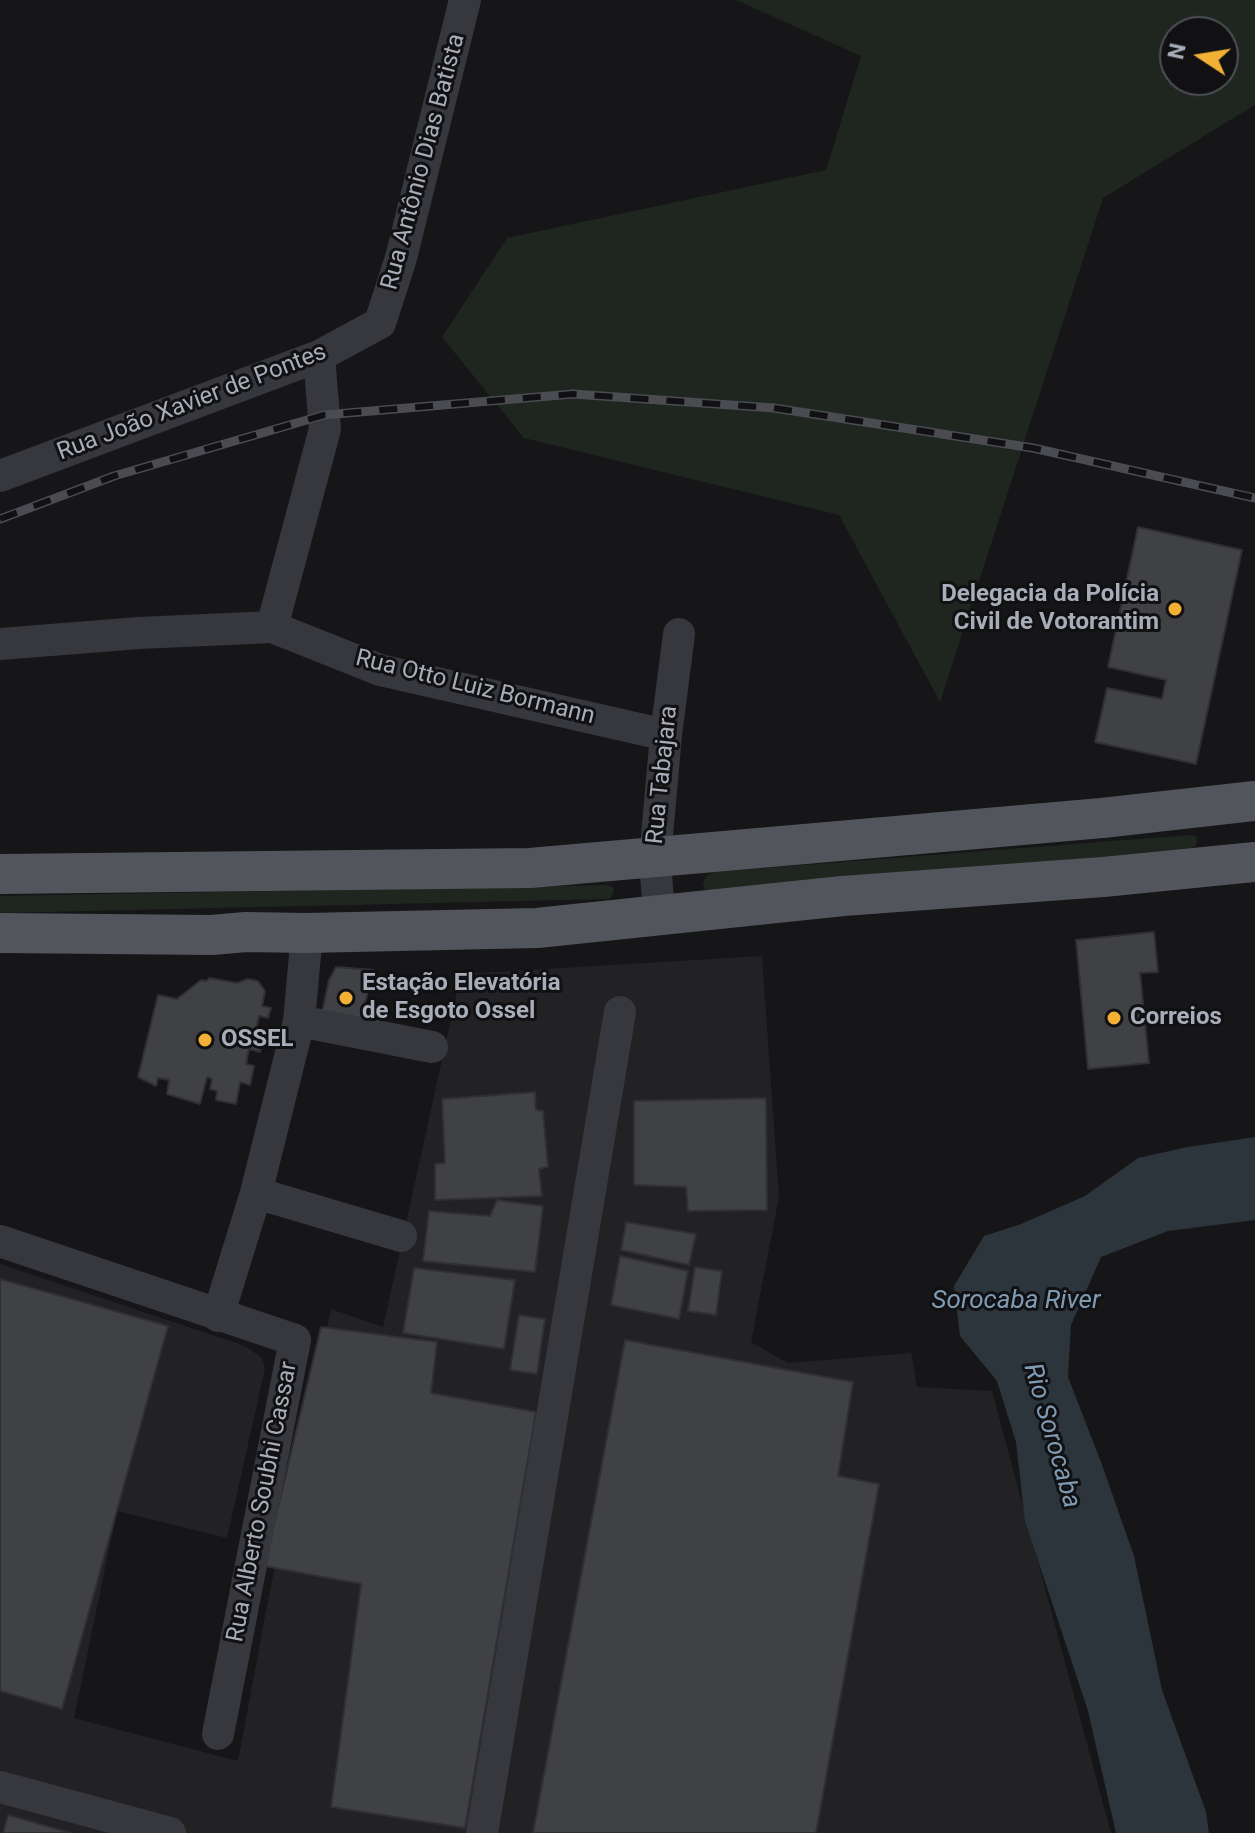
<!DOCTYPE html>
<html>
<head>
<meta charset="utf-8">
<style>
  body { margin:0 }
  #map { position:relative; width:1255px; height:1833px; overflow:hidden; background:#161618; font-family:Roboto,sans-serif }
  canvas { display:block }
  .north { position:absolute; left:1159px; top:16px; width:80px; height:80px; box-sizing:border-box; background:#111113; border:2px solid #4d4f55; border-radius:50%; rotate:282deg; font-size:22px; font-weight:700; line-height:32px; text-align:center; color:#a8adb8 }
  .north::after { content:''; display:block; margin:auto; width:28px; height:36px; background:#f2b134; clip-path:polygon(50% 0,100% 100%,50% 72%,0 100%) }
</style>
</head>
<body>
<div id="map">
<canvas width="1255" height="1833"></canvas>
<div class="north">N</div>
</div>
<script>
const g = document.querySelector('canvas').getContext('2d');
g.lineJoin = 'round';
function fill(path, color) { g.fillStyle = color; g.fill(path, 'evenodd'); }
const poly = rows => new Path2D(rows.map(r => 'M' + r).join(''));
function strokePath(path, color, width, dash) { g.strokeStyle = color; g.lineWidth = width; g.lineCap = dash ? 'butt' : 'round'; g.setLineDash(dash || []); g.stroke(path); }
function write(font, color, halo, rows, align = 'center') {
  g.font = font + ' Roboto,sans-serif'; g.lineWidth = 6; g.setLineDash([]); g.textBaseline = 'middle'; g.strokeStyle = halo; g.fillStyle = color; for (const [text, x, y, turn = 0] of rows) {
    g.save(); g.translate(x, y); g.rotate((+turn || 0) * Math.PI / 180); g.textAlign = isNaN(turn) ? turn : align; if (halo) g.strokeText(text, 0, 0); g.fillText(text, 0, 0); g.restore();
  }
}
fill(poly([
  [762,956,779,1197,751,1342,788,1363,911,1353,917,1387,992,1391,1111,1833,0,1833,0,1264,245,1346,262,1358,265,1369,227,1538,117,1511,74,1718,238,1761,268,1600,331,1309,383,1327,461,974]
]), '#222225');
fill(poly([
  [736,0,1255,0,1255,105,1103,198,940,702,839,515,524,438,442,337,507,238,826,170,861,56],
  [1175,32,1223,32,1223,80,1175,80],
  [1190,835,1196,836,1197,841,1195,846,1190,848,713,896,706,893,703,884,706,876,713,872],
  [607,885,613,887,614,891,611,898,607,899,0,913,0,896]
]), '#1e261f');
fill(poly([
  [1255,1137,1255,1220,1168,1231,1101,1257,1071,1325,1068,1377,1101,1462,1134,1556,1162,1690,1206,1812,1209,1833,1116,1833,1088,1711,1025,1521,1016,1442,997,1381,960,1336,954,1286,984,1236,1021,1224,1085,1196,1138,1158,1188,1147]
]), '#2c353c');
const building = poly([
  [1138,527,1242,550,1196,764,1095,742,1107,688,1162,699,1166,680,1108,667,1138,527],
  [1154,932,1158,972,1140,973,1149,1063,1088,1069,1076,940,1154,932],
  [336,967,374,970,359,1024,321,1017,329,980,336,967],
  [209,978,237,983,248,979,258,981,265,991,262,1006,271,1008,268,1018,259,1016,256,1030,265,1031,260,1052,249,1049,246,1064,254,1066,250,1085,240,1082,236,1104,216,1100,217,1091,210,1089,212,1079,207,1077,200,1104,167,1094,169,1080,158,1078,156,1086,138,1077,158,995,177,999,201,980,207,981,209,978],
  [535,1092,536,1110,543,1111,548,1167,539,1169,542,1196,435,1200,435,1164,445,1163,442,1099,535,1092],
  [766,1098,767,1210,688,1211,686,1187,634,1185,634,1101,766,1098],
  [497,1200,543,1206,535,1272,423,1261,429,1211,490,1216,497,1200],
  [626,1222,696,1234,689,1265,621,1250,626,1222],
  [620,1256,688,1271,679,1319,611,1305,620,1256],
  [695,1267,722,1271,716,1315,688,1311,695,1267],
  [414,1268,515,1280,504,1349,403,1333,414,1268],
  [0,1279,168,1326,62,1709,0,1691,0,1279],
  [519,1315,545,1319,537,1374,510,1370,519,1315],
  [321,1327,437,1342,431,1393,536,1412,465,1828,331,1807,361,1584,264,1566,321,1327],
  [625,1340,853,1382,838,1476,879,1484,816,1833,533,1833,625,1340],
  [8,1815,71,1833,3,1833,8,1815]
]);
fill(building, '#404145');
strokePath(building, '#303034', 2);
strokePath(poly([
  [0,476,319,356,380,323,401,258,465,0],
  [272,627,325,429,319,356],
  [0,644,139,633,272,627,380,670,666,735],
  [659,917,655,858,666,735,679,634],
  [299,1021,432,1047],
  [256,1193,401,1236],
  [0,1241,295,1340,218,1734],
  [218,1316,256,1193,299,1021,307,933],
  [0,1787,170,1833],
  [482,1833,620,1012]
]), '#37383d', 32);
strokePath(poly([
  [0,874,530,868,1102,818,1255,801],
  [0,933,212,935,246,932,307,933,537,928,843,896,1103,877,1255,862]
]), '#53555c', 40);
const rail = poly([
  [0,519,114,476,324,415,573,394,774,408,1033,448,1255,498]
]);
strokePath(rail, '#4a4c52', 9);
strokePath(rail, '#111113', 6, [18]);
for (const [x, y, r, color] of [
  [1175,609,8,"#f2b134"],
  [346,998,8,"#f2b134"],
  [1114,1018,8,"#f2b134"],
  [205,1040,8,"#f2b134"]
]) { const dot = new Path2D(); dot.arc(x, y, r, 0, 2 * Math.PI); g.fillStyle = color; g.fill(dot); strokePath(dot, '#111113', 3); }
write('24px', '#a8adb8', '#111113', [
  ["Rua Antônio Dias Batista",424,162,-75],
  ["Rua João Xavier de Pontes",192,403,-21],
  ["Rua Otto Luiz Bormann",475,688,14],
  ["Rua Tabajara",663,775,-84],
  ["Rua Alberto Soubhi Cassar",263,1502,-79]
]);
write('bold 24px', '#a8adb8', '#111113', [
  ["Delegacia da Polícia",1159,595,"right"],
  ["Civil de Votorantim",1159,623,"right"],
  ["Estação Elevatória",362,984],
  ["de Esgoto Ossel",362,1012],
  ["Correios",1130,1018],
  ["OSSEL",221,1040]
], 'left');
write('italic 26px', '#7f9bb3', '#111113', [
  ["Sorocaba River",1016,1301],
  ["Rio Sorocaba",1051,1436,74]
]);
</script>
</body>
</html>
